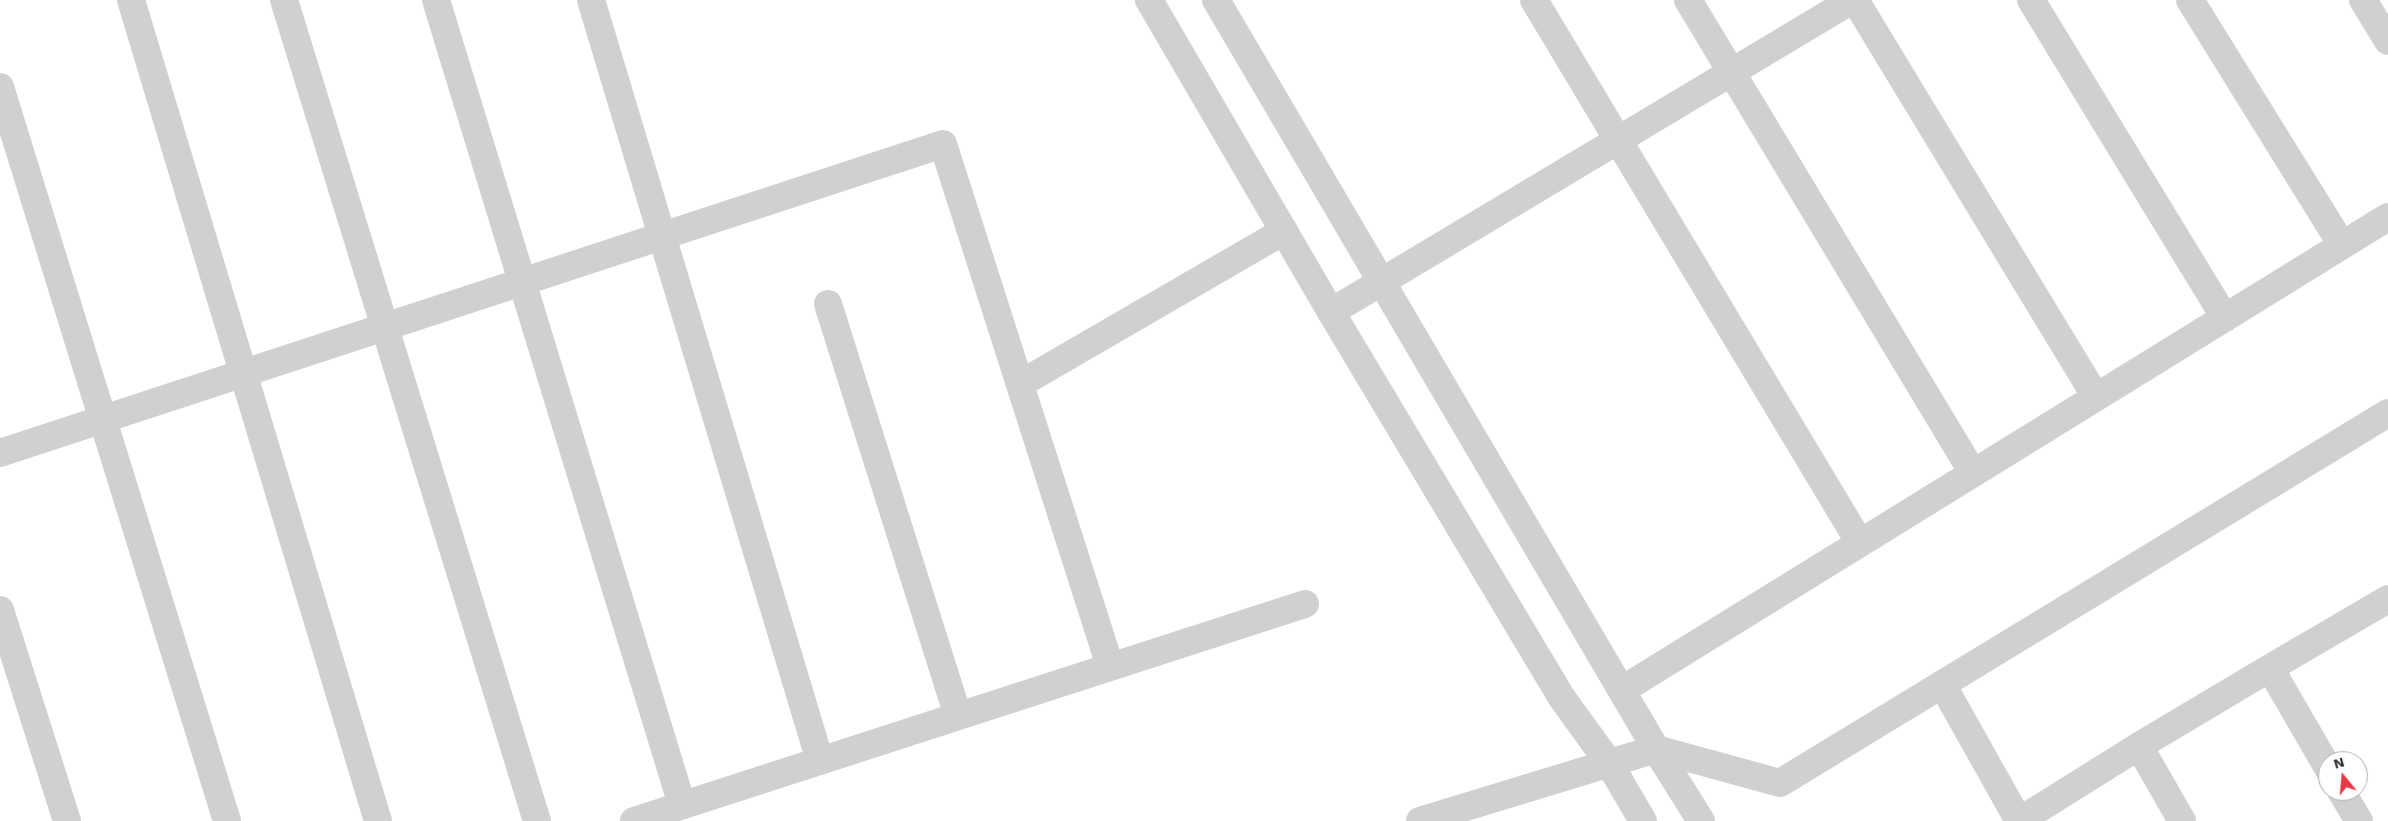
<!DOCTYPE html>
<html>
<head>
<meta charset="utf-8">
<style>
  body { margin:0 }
  #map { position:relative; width:2388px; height:821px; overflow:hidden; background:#fff; font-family:"Work Sans",sans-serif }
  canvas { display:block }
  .north { position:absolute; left:2318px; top:751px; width:50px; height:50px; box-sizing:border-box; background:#fff; border:1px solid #adadad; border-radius:50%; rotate:343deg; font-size:14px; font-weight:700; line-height:20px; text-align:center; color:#333 }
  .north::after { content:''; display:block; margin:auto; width:18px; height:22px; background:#e63946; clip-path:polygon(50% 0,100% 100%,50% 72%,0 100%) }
</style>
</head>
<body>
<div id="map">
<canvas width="2388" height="821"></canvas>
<div class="north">N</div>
</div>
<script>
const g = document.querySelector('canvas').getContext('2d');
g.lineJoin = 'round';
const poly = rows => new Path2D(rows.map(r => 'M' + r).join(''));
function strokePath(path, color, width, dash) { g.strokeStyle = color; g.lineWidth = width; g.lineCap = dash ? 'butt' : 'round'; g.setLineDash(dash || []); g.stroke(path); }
strokePath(poly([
  [131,0,378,821],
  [284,0,537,821],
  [436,0,682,805],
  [591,0,820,761],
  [1534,0,1860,543],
  [1688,0,1973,473],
  [1855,0,2096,397],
  [2031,0,2225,318],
  [2190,0,2342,245],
  [2363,0,2388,41],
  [0,87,227,821],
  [828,304,958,716],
  [1331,312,1852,0],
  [1020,384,1284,231],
  [0,453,943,144,1110,666],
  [0,610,67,821],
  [2270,668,2388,599],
  [1942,684,2019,821],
  [1622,690,2388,217],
  [2139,746,2270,668,2328,768],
  [2341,791,2359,821],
  [634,821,1305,604],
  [2019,821,2139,746,2182,821]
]), '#d0d0d0', 28);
strokePath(poly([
  [1149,0,1331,312,1562,698,1609,763,1643,821],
  [1216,0,1656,749,1701,821],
  [1420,821,1656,749,1780,783,2388,413]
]), '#d0d0d0', 28);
</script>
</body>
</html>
